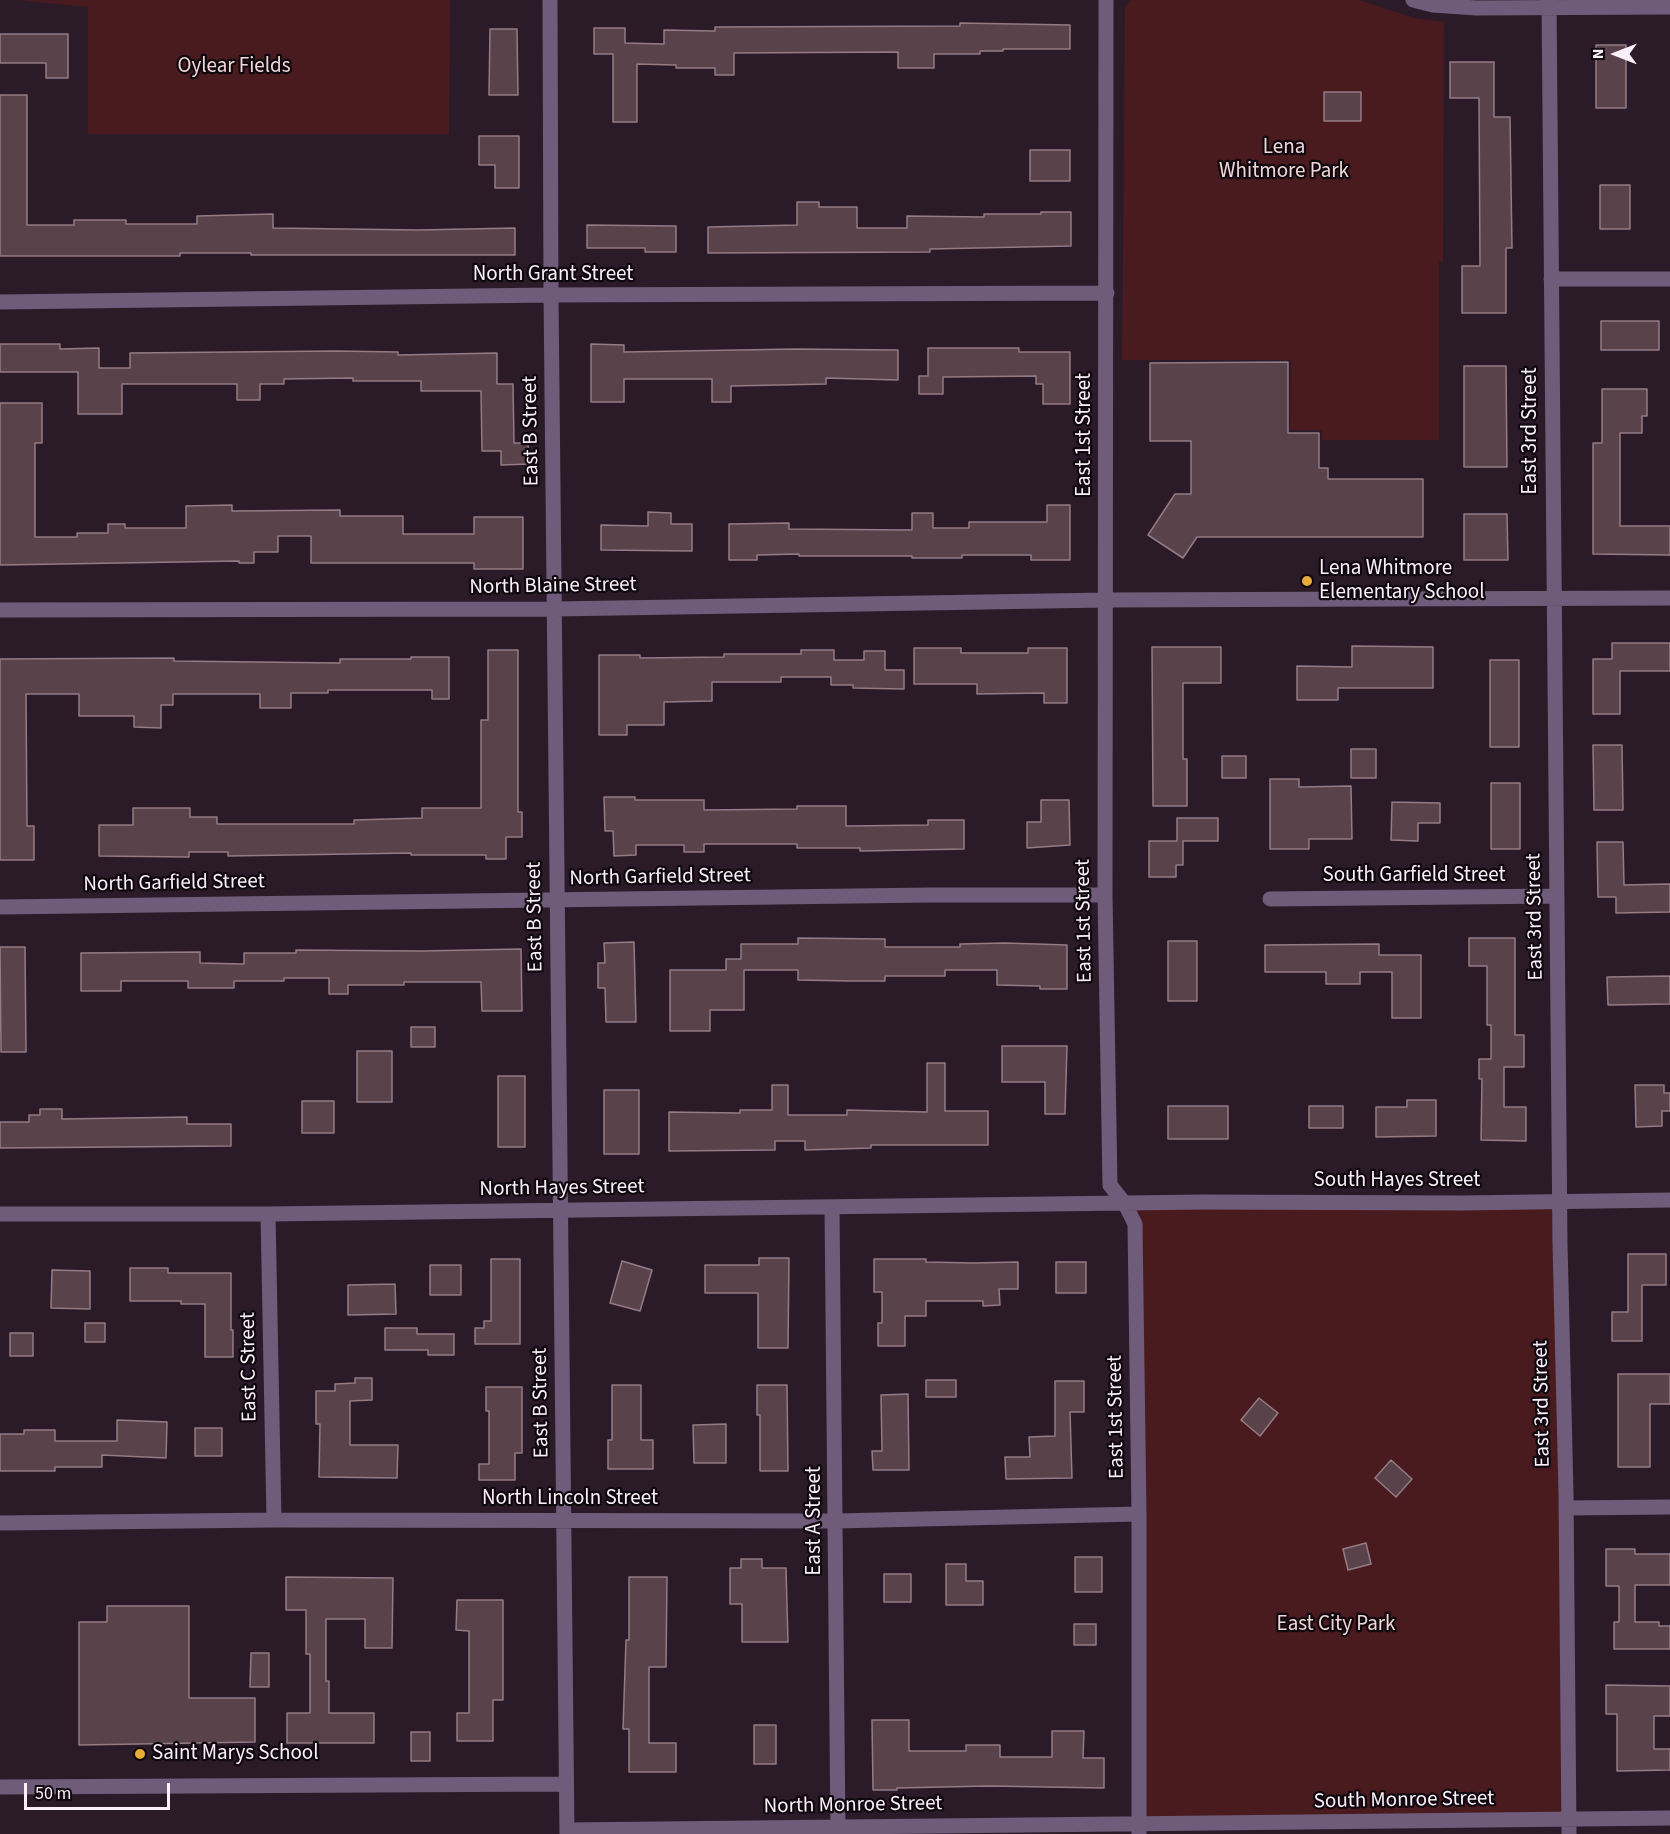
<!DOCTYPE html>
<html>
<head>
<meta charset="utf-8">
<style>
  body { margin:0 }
  #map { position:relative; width:1670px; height:1834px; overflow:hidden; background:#2b1b28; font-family:"Source Sans 3",sans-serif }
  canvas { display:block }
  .north { position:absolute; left:1586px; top:24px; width:60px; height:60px; -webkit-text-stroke:4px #0f080e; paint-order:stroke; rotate:270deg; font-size:16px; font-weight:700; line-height:24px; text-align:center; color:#fbf0f9 }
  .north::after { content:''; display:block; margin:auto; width:21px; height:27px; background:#fbf0f9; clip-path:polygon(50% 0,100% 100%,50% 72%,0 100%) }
  .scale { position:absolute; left:24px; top:1783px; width:146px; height:27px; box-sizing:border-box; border:3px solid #fbf0f9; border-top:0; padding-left:8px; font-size:18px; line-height:21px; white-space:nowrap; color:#fbf0f9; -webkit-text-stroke:4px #0f080e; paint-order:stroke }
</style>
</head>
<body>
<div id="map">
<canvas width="1670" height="1834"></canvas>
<div class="north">N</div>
<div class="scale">50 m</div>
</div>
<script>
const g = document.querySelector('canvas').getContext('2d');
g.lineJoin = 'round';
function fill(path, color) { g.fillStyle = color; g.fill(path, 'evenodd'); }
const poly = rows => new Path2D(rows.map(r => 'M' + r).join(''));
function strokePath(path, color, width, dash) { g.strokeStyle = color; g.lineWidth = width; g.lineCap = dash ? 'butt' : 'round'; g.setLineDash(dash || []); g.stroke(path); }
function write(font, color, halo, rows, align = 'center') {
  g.font = font + ' "Source Sans 3",sans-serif'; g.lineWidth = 4.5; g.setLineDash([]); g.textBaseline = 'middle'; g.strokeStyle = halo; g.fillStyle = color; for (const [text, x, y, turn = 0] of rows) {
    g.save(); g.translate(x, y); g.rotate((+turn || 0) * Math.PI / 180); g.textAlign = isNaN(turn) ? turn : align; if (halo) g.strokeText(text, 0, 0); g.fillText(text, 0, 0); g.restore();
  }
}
fill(poly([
  [17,0,450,0,449,134,88,134,88,7],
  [1131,0,1359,0,1414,18,1444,22,1443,262,1439,262,1439,440,1322,440,1322,430,1290,430,1291,360,1122,360,1125,7],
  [1560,1201,1569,1820,1139,1824,1135,1224,1125,1204]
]), '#491a1e');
const building = poly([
  [960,23,1070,25,1070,49,1003,49,1003,51,980,51,980,54,934,54,934,68,898,68,898,52,734,53,734,75,715,75,715,68,676,68,676,65,637,64,637,122,613,122,613,54,594,54,594,28,625,28,625,43,664,44,664,30,715,31,715,27,960,26,960,23],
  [490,29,517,29,518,95,489,95,490,29],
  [0,34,68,34,68,78,46,78,46,63,0,63,0,34],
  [1596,45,1626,45,1626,108,1596,108,1596,45],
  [1450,62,1494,62,1494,117,1510,117,1512,248,1506,248,1506,313,1462,313,1462,266,1480,266,1479,98,1450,98,1450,62],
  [1324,92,1361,92,1361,121,1324,121,1324,92],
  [0,95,27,95,27,225,74,225,74,220,126,220,126,224,197,224,197,216,273,214,273,228,418,230,515,228,515,255,251,255,251,253,180,253,180,256,0,256,0,95],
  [479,136,519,136,519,188,495,188,495,165,479,165,479,136],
  [1030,150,1070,150,1070,181,1030,181,1030,150],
  [1600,185,1630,185,1630,229,1600,229,1600,185],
  [797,202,819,202,819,207,857,207,857,228,907,228,907,216,984,217,984,214,1041,214,1041,212,1071,212,1071,246,930,249,930,252,708,253,708,227,797,225,797,202],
  [587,225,676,226,676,252,645,252,645,248,587,248,587,225],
  [1601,321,1659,321,1659,350,1601,350,1601,321],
  [0,344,60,344,60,349,99,348,99,368,130,368,130,353,336,351,398,352,398,355,497,353,497,384,513,384,514,443,528,443,529,464,501,465,501,451,482,451,481,391,421,391,421,381,353,381,353,378,284,379,284,384,260,384,260,400,237,400,237,384,122,384,122,414,78,414,78,372,0,372,0,344],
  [591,344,624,345,624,352,796,349,898,350,898,380,826,378,826,384,731,386,731,402,712,402,712,379,624,379,624,402,591,402,591,344],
  [928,348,1019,348,1019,352,1070,352,1070,404,1043,404,1043,384,1036,384,1036,376,943,377,943,394,919,394,919,376,928,376,928,348],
  [1288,362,1288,433,1319,433,1319,468,1328,468,1328,479,1423,479,1423,537,1197,537,1183,558,1148,535,1175,494,1191,494,1191,441,1150,441,1150,363,1288,362],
  [1464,366,1506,366,1507,467,1464,467,1464,366],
  [1602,389,1647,389,1647,416,1642,416,1642,433,1620,433,1620,526,1670,526,1670,555,1593,554,1593,443,1602,443,1602,389],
  [0,403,42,403,42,443,35,443,35,537,77,537,77,533,108,533,108,524,125,524,125,528,186,528,186,506,232,505,232,511,340,510,340,516,403,516,403,534,474,534,474,517,523,517,523,569,474,569,474,563,311,563,311,536,278,536,278,552,254,552,254,563,239,563,239,561,0,565,0,403],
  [1047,505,1070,505,1070,560,1031,560,1031,555,962,555,962,558,912,558,912,556,799,556,799,554,757,555,757,560,729,560,729,524,789,523,789,529,912,530,912,513,933,513,933,528,969,528,969,522,1047,522,1047,505],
  [648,512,671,513,671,524,692,524,692,551,601,550,601,525,648,526,648,512],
  [1464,514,1507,514,1508,560,1464,560,1464,514],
  [1612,643,1670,643,1670,671,1620,671,1620,714,1593,714,1593,659,1612,659,1612,643],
  [1352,646,1433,647,1433,688,1338,688,1338,700,1297,700,1297,666,1352,667,1352,646],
  [1152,647,1221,647,1221,683,1183,683,1183,759,1187,759,1187,806,1153,806,1152,647],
  [914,648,961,648,961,653,1028,653,1028,648,1067,648,1067,703,1044,703,1044,693,977,694,977,684,914,684,914,648],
  [488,650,518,650,518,812,522,812,522,837,506,837,506,859,486,859,486,855,411,855,411,853,228,856,228,852,189,852,189,857,99,856,99,825,133,825,133,808,190,808,190,817,217,817,217,824,354,824,354,820,422,818,422,808,481,808,481,720,488,720,488,650],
  [801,650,834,650,834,660,864,660,864,651,885,651,885,670,904,670,904,689,853,688,853,685,831,685,831,677,781,677,781,682,712,682,712,701,664,702,664,725,627,725,627,735,599,735,599,655,640,655,640,658,724,657,724,654,801,654,801,650],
  [411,657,449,657,449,699,432,699,432,690,328,690,328,693,291,693,291,708,260,708,260,694,173,694,173,705,161,705,161,728,134,727,134,716,79,716,79,694,26,694,27,826,34,826,34,860,0,860,0,659,174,658,174,661,340,663,340,659,411,659,411,657],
  [1490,660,1519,660,1519,747,1490,747,1490,660],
  [1593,745,1622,745,1623,810,1594,810,1593,745],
  [1351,749,1376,749,1376,778,1351,778,1351,749],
  [1222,756,1246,756,1246,778,1222,778,1222,756],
  [1270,779,1299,779,1299,787,1351,786,1352,839,1309,839,1309,849,1270,849,1270,779],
  [1491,783,1520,783,1520,849,1491,849,1491,783],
  [604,797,635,797,635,800,704,800,704,810,797,809,797,806,846,806,846,826,928,825,928,820,964,820,964,849,860,851,860,848,797,848,797,844,704,844,704,852,684,852,684,845,636,845,636,855,614,856,613,831,605,831,604,797],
  [1041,800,1069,800,1070,845,1027,848,1027,822,1041,822,1041,800],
  [1392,802,1440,803,1440,823,1418,823,1418,841,1391,840,1392,802],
  [1177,818,1218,818,1218,841,1183,841,1183,865,1176,865,1176,877,1149,877,1149,841,1177,841,1177,818],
  [1597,842,1623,842,1624,885,1670,884,1670,912,1616,913,1616,897,1598,897,1597,842],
  [798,938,885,939,885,947,960,947,960,944,1005,943,1067,945,1067,989,1040,989,1040,986,997,985,997,970,945,970,945,976,885,976,885,981,850,981,798,980,798,970,744,970,744,1010,710,1010,710,1031,670,1031,670,970,726,970,726,959,741,959,741,944,798,944,798,938],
  [1469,938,1515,938,1515,1035,1524,1035,1524,1067,1504,1067,1504,1107,1526,1107,1526,1141,1481,1140,1482,1079,1479,1079,1479,1059,1491,1059,1491,1025,1487,1025,1487,966,1469,966,1469,938],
  [1168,941,1197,941,1197,1001,1168,1001,1168,941],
  [634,942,636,1022,606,1022,605,988,598,988,598,963,605,963,604,943,634,942],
  [1379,944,1379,955,1421,955,1421,1018,1392,1018,1392,972,1360,972,1360,984,1326,984,1326,972,1265,972,1265,945,1379,944],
  [0,947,25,947,26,1052,1,1052,0,947],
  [521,949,522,1011,482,1011,481,982,404,982,404,985,348,985,348,994,329,994,329,978,284,978,284,981,234,981,234,988,188,988,188,981,121,981,121,991,81,991,81,953,200,952,200,963,244,964,244,953,296,953,296,950,421,951,521,949],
  [1670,976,1670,1004,1608,1005,1607,977,1670,976],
  [411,1027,435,1027,435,1047,411,1047,411,1027],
  [1002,1046,1067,1046,1065,1114,1045,1114,1045,1082,1002,1082,1002,1046],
  [357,1051,392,1051,392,1102,357,1102,357,1051],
  [927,1063,945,1063,945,1111,988,1111,988,1145,871,1145,871,1148,805,1150,805,1141,775,1141,775,1150,669,1151,669,1112,740,1113,740,1110,772,1110,772,1085,788,1085,788,1115,847,1115,847,1110,927,1112,927,1063],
  [498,1076,525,1076,525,1147,498,1147,498,1076],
  [1635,1085,1664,1085,1664,1093,1670,1093,1670,1111,1662,1111,1662,1126,1636,1127,1635,1085],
  [604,1090,639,1090,639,1154,604,1154,604,1090],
  [1407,1100,1436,1100,1436,1136,1376,1137,1376,1107,1407,1107,1407,1100],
  [302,1101,334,1101,334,1133,302,1133,302,1101],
  [1168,1106,1228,1106,1228,1139,1168,1139,1168,1106],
  [1309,1106,1343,1106,1343,1128,1309,1128,1309,1106],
  [40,1109,62,1109,62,1119,187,1117,187,1124,231,1124,231,1146,0,1148,0,1122,29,1122,29,1115,40,1115,40,1109],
  [1628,1254,1666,1254,1666,1285,1642,1285,1642,1341,1612,1341,1612,1312,1628,1312,1628,1254],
  [759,1258,789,1258,788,1348,758,1348,758,1293,705,1293,705,1265,759,1265,759,1258],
  [491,1259,520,1259,520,1344,475,1344,475,1328,484,1328,484,1321,491,1321,491,1259],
  [874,1259,926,1259,926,1262,973,1263,1018,1262,1018,1289,999,1289,1000,1305,983,1306,983,1301,926,1301,926,1316,905,1316,905,1346,878,1346,878,1323,882,1323,882,1292,874,1292,874,1259],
  [622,1261,652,1270,640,1311,610,1303,622,1261],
  [1056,1262,1086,1262,1086,1293,1056,1293,1056,1262],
  [430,1265,461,1265,461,1295,430,1295,430,1265],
  [130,1268,168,1268,168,1273,231,1273,231,1330,233,1330,233,1357,205,1357,205,1304,181,1304,181,1301,130,1301,130,1268],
  [52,1270,90,1271,90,1309,51,1308,52,1270],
  [395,1284,396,1314,348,1315,348,1285,395,1284],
  [85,1323,105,1323,105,1342,85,1342,85,1323],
  [385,1328,417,1328,417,1334,454,1334,454,1355,428,1355,428,1350,385,1350,385,1328],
  [10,1333,33,1333,33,1356,10,1356,10,1333],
  [1618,1374,1670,1374,1670,1404,1650,1404,1650,1467,1618,1467,1618,1374],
  [355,1378,372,1378,372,1400,350,1401,350,1445,398,1445,397,1478,319,1477,320,1424,316,1424,316,1391,335,1391,335,1384,355,1383,355,1378],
  [926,1380,956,1380,956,1397,926,1397,926,1380],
  [1055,1381,1084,1381,1084,1412,1070,1412,1072,1478,1006,1479,1005,1457,1030,1457,1029,1437,1055,1436,1055,1381],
  [612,1385,641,1385,641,1440,653,1440,653,1469,608,1469,608,1440,612,1440,612,1385],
  [757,1385,787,1385,788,1471,760,1471,760,1415,757,1415,757,1385],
  [486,1387,522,1387,522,1453,515,1453,515,1480,479,1480,479,1464,489,1464,489,1411,486,1411,486,1387],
  [908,1394,909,1470,873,1470,872,1451,882,1451,881,1395,908,1394],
  [1259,1398,1278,1413,1260,1436,1241,1420,1259,1398],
  [117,1420,167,1422,166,1458,102,1455,102,1467,55,1467,55,1471,0,1471,0,1434,24,1434,24,1430,55,1430,55,1441,117,1441,117,1420],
  [726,1424,726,1463,694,1463,693,1425,726,1424],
  [195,1428,222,1428,222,1456,195,1456,195,1428],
  [1391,1460,1412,1479,1396,1497,1375,1478,1391,1460],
  [1366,1543,1371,1564,1348,1570,1343,1549,1366,1543],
  [1606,1549,1635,1549,1635,1554,1670,1554,1670,1585,1635,1585,1635,1622,1659,1622,1659,1626,1670,1626,1670,1649,1614,1649,1614,1622,1619,1622,1619,1586,1606,1586,1606,1549],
  [1075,1557,1102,1557,1102,1592,1075,1592,1075,1557],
  [741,1559,762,1559,762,1568,786,1568,788,1642,742,1642,742,1604,730,1604,730,1568,741,1568,741,1559],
  [946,1564,966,1564,966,1581,983,1581,983,1605,946,1605,946,1564],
  [884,1574,911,1574,911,1602,884,1602,884,1574],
  [286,1577,393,1578,392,1648,365,1648,365,1619,326,1619,326,1681,329,1681,329,1713,374,1713,374,1743,287,1743,287,1713,310,1713,310,1654,306,1654,306,1610,286,1610,286,1577],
  [629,1577,667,1577,666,1667,649,1667,649,1743,676,1743,676,1772,629,1772,629,1729,623,1729,626,1640,629,1640,629,1577],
  [457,1600,503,1600,503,1700,493,1700,493,1741,457,1741,457,1713,469,1713,469,1631,456,1630,457,1600],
  [107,1606,189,1606,189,1698,255,1698,255,1742,79,1745,79,1622,107,1622,107,1606],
  [1074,1624,1096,1624,1096,1645,1074,1645,1074,1624],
  [251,1653,269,1653,269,1687,250,1687,251,1653],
  [1606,1685,1670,1686,1670,1716,1654,1716,1654,1749,1670,1749,1670,1770,1617,1771,1617,1714,1606,1714,1606,1685],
  [872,1720,909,1720,909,1751,966,1751,966,1745,1000,1745,1000,1757,1052,1757,1052,1731,1084,1731,1083,1758,1104,1758,1104,1788,989,1786,897,1788,897,1790,873,1790,872,1720],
  [754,1725,776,1725,776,1764,754,1764,754,1725],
  [411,1732,430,1732,430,1761,411,1761,411,1732]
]);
fill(building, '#59424a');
strokePath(building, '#957b84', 1.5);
strokePath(poly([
  [550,0,551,295,567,1834],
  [1106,0,1105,895,1110,1185,1125,1204,1135,1224,1139,1514,1139,1834],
  [1413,0,1433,5,1476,8,1670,7],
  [1549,0,1560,1243,1566,1493,1569,1834],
  [1551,279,1670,279],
  [0,302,551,295,1107,293],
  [0,610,555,609,1106,600,1670,598],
  [1270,899,1557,896],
  [0,907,931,895,1105,895],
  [832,1207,838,1834],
  [0,1214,268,1214,1204,1202,1463,1203,1670,1200],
  [268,1214,274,1520],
  [1566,1508,1670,1507],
  [0,1523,274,1520,836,1521,1139,1514],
  [0,1787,566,1784],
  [567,1830,1670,1818]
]), '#6f5c7b', 15);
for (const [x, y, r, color] of [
  [1307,581,6,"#e7ac36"],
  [140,1754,6,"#e7ac36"]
]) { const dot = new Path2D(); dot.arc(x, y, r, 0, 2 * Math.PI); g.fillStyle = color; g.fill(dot); strokePath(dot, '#0f080e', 2); }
write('21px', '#f0d6d6', '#0f080e', [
  ["Oylear Fields",234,67],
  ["Lena",1284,148],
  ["Whitmore Park",1284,172],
  ["East City Park",1336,1625]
]);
write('21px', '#fbf0f9', '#0f080e', [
  ["North Grant Street",553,275],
  ["East B Street",532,431,-91],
  ["East 3rd Street",1531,431,-90],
  ["East 1st Street",1085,435,-90],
  ["North Blaine Street",553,587,-1],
  ["South Garfield Street",1414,876],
  ["North Garfield Street",660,878,-1],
  ["North Garfield Street",174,884,-1],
  ["East B Street",536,917,-91],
  ["East 3rd Street",1536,917,-91],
  ["East 1st Street",1085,921,-91],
  ["South Hayes Street",1397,1181],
  ["North Hayes Street",562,1189,-1],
  ["East C Street",250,1367,-91],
  ["East B Street",542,1403,-91],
  ["East 3rd Street",1543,1404,-91],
  ["East 1st Street",1117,1417,-91],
  ["North Lincoln Street",570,1499],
  ["East A Street",815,1521,-90],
  ["South Monroe Street",1404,1801,-1],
  ["North Monroe Street",853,1806,-1]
]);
write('21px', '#fbf0f9', '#0f080e', [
  ["Lena Whitmore",1319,569],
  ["Elementary School",1319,593],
  ["Saint Marys School",152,1754]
], 'left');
</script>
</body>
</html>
